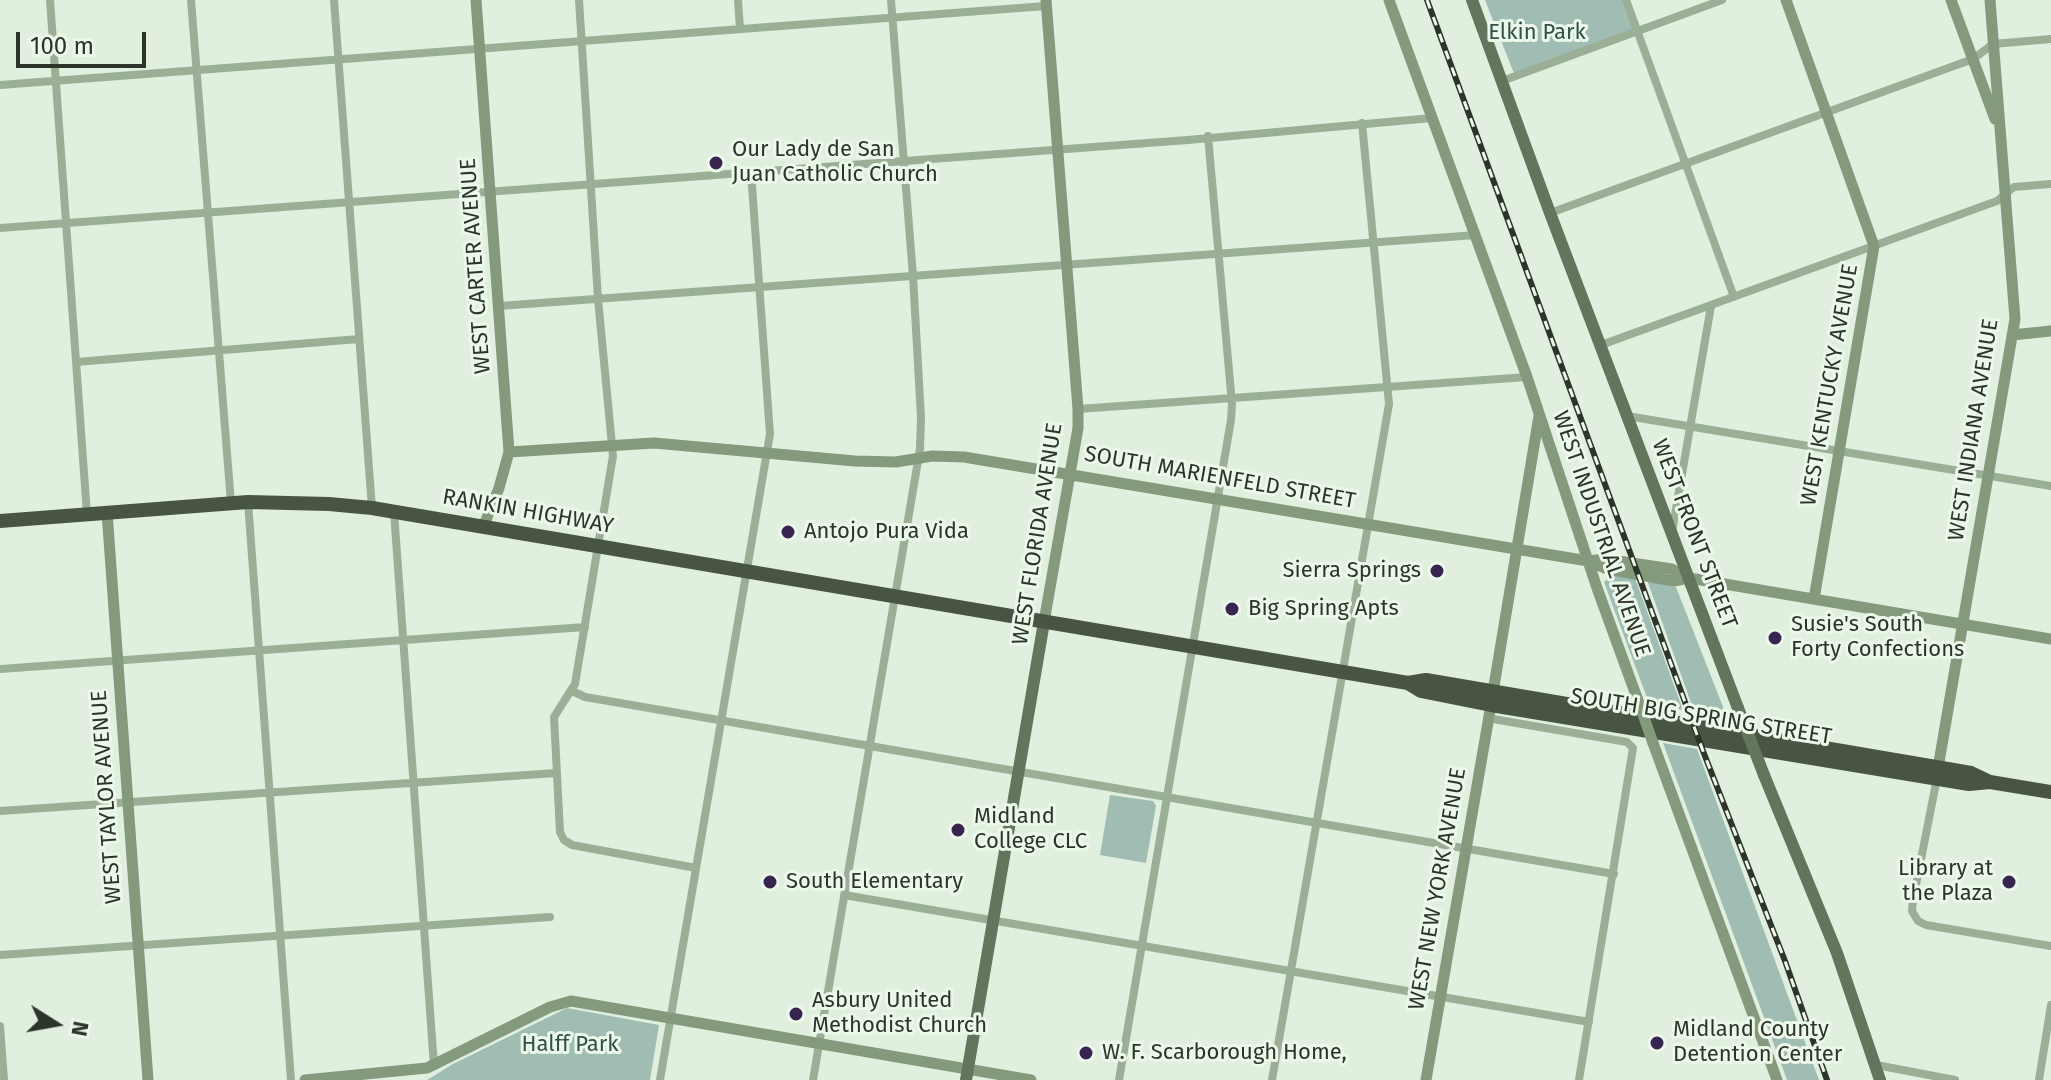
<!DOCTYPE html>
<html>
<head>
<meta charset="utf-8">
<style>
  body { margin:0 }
  #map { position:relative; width:2051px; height:1080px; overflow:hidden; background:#e0efde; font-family:"Fira Sans",sans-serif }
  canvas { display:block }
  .north { position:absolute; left:16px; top:984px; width:80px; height:80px; -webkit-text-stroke:6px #ecf8ea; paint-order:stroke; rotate:101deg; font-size:22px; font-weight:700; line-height:32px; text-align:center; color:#2d352a }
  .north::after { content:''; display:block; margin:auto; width:28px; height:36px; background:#2d352a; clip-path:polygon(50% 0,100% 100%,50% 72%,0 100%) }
  .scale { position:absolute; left:16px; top:32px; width:130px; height:36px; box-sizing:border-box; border:4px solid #2d352a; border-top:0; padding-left:10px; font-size:24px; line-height:28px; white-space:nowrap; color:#2d352a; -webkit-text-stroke:6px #ecf8ea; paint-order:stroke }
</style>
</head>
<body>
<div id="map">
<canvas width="2051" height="1080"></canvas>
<div class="north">N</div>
<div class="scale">100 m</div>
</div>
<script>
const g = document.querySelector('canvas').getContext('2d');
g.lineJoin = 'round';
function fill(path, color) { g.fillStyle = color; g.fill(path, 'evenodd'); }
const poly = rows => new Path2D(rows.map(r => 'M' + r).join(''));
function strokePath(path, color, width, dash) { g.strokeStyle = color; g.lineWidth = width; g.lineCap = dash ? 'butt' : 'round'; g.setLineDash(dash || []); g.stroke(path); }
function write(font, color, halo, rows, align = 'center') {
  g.font = font + ' "Fira Sans",sans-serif'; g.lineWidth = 6; g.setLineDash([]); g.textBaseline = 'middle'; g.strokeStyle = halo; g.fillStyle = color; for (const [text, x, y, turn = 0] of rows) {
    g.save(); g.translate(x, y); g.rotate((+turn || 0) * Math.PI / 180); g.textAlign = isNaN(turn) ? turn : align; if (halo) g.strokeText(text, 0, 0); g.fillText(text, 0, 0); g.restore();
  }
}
fill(poly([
  [1485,0,1626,0,1637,31,1515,76],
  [1612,575,1635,578,1683,710,1650,706,1604,582],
  [1647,580,1676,587,1727,717,1694,711],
  [1663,743,1697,749,1819,1080,1787,1080],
  [1110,795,1153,801,1156,806,1146,863,1100,855],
  [567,1008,659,1025,650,1080,427,1080,453,1064]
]), '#a0bdb4');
strokePath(poly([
  [50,0,87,514],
  [191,0,231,503],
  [334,0,372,508],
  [579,0,598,299,613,456,575,684,554,717,560,832,564,840,572,845,696,868],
  [738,0,740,29],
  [1626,0,1734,297],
  [1502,81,1722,0],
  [0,85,1046,6],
  [1550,213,1973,59,1993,44,2051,39],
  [0,228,1188,140,1432,118],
  [499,306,1476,235],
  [1601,345,1997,201,2014,187,2051,184],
  [76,362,359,339],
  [1078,409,1527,377],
  [1627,416,2051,486],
  [248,502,291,1080],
  [394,512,434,1066],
  [1672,532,1711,306],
  [0,669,585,627],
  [572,691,585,697,1614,874],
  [1487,718,1627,742,1633,748,1579,1080],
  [1937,778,1913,900,1912,911,1918,921,1926,925,2051,946],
  [0,811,556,773],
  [844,895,1589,1022],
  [0,955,550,917],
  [0,1026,4,1080],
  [1876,1065,1955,1080],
  [660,1080,770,434,751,172],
  [813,1080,920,449,921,418,913,276,891,0],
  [1119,1080,1231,420,1232,404,1208,136],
  [1272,1080,1389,404,1362,123],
  [2039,1080,2051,1005]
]), '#9baf97', 8);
strokePath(poly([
  [476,0,509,452,499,488,484,525],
  [1389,0,1527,377,1597,588,1640,706],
  [1786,0,1874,246,1814,599],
  [1951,0,1995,119],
  [2012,335,2051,331],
  [509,452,654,443,855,461,896,462,932,456,964,457,1588,561,1607,569,1674,581,1689,578],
  [107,512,148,1080],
  [1588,561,1605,559,1672,569,1689,578,2051,639],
  [1044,622,1078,428,1078,409,1046,0],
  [1493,692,1539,416],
  [1653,743,1777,1080],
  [1938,768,2015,319,1990,0],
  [305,1080,427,1068,550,1007,571,1001,1031,1080],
  [1426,1080,1491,705]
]), '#85997d', 11);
strokePath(poly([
  [1472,0,1550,213,1738,708],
  [1764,775,1837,953,1880,1080],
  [966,1080,1044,622]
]), '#64755d', 12);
strokePath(poly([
  [0,521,248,502,329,504,372,508,1408,683,1426,680,1971,773,1990,782],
  [1408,683,1421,691,1491,705,1969,784,1990,782,2051,792]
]), '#485542', 14);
const rail = poly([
  [1427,0,1703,751,1785,961,1827,1080]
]);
strokePath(rail, '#2d352a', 6);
strokePath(rail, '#ecf8ea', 3, [9]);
strokePath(poly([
  [1640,706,1653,743]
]), '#85997d', 11);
strokePath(poly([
  [1738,708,1764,775]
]), '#64755d', 12);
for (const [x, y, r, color] of [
  [716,163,8,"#372451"],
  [788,532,8,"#372451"],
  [1437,571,8,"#372451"],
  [1232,609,8,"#372451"],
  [1775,638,8,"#372451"],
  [958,830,8,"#372451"],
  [770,882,8,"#372451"],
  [2009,882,8,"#372451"],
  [796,1014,8,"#372451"],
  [1657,1043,8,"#372451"],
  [1086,1053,8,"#372451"]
]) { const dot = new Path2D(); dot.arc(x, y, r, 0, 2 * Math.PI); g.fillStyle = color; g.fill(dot); strokePath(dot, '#ecf8ea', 3); }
write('22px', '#315047', '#ecf8ea', [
  ["Elkin Park",1537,33],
  ["Halff Park",570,1045]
]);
write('22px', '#2d352a', '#ecf8ea', [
  ["Our Lady de San",732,150],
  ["Juan Catholic Church",732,175],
  ["Antojo Pura Vida",804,532],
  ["Sierra Springs",1421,571,"right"],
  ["Big Spring Apts",1248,609],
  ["Susie's South",1791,625],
  ["Forty Confections",1791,650],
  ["Midland",974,817],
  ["College CLC",974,842],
  ["Library at",1993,869,"right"],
  ["the Plaza",1993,894,"right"],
  ["South Elementary",786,882],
  ["Asbury United",812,1001],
  ["Methodist Church",812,1026],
  ["Midland County",1673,1030],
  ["Detention Center",1673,1055],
  ["W. F. Scarborough Home,",1102,1053]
], 'left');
write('22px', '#2d352a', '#ecf8ea', [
  ["WEST CARTER AVENUE",476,266,-94],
  ["WEST KENTUCKY AVENUE",1830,385,-80],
  ["WEST INDIANA AVENUE",1974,430,-81],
  ["SOUTH MARIENFELD STREET",1220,478,10],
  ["RANKIN HIGHWAY",528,512,10],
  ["WEST FLORIDA AVENUE",1038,534,-81],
  ["WEST INDUSTRIAL AVENUE",1601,534,71],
  ["WEST FRONT STREET",1694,534,69],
  ["SOUTH BIG SPRING STREET",1701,717,9],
  ["WEST TAYLOR AVENUE",107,797,-94],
  ["WEST NEW YORK AVENUE",1438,889,-80]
]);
</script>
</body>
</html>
